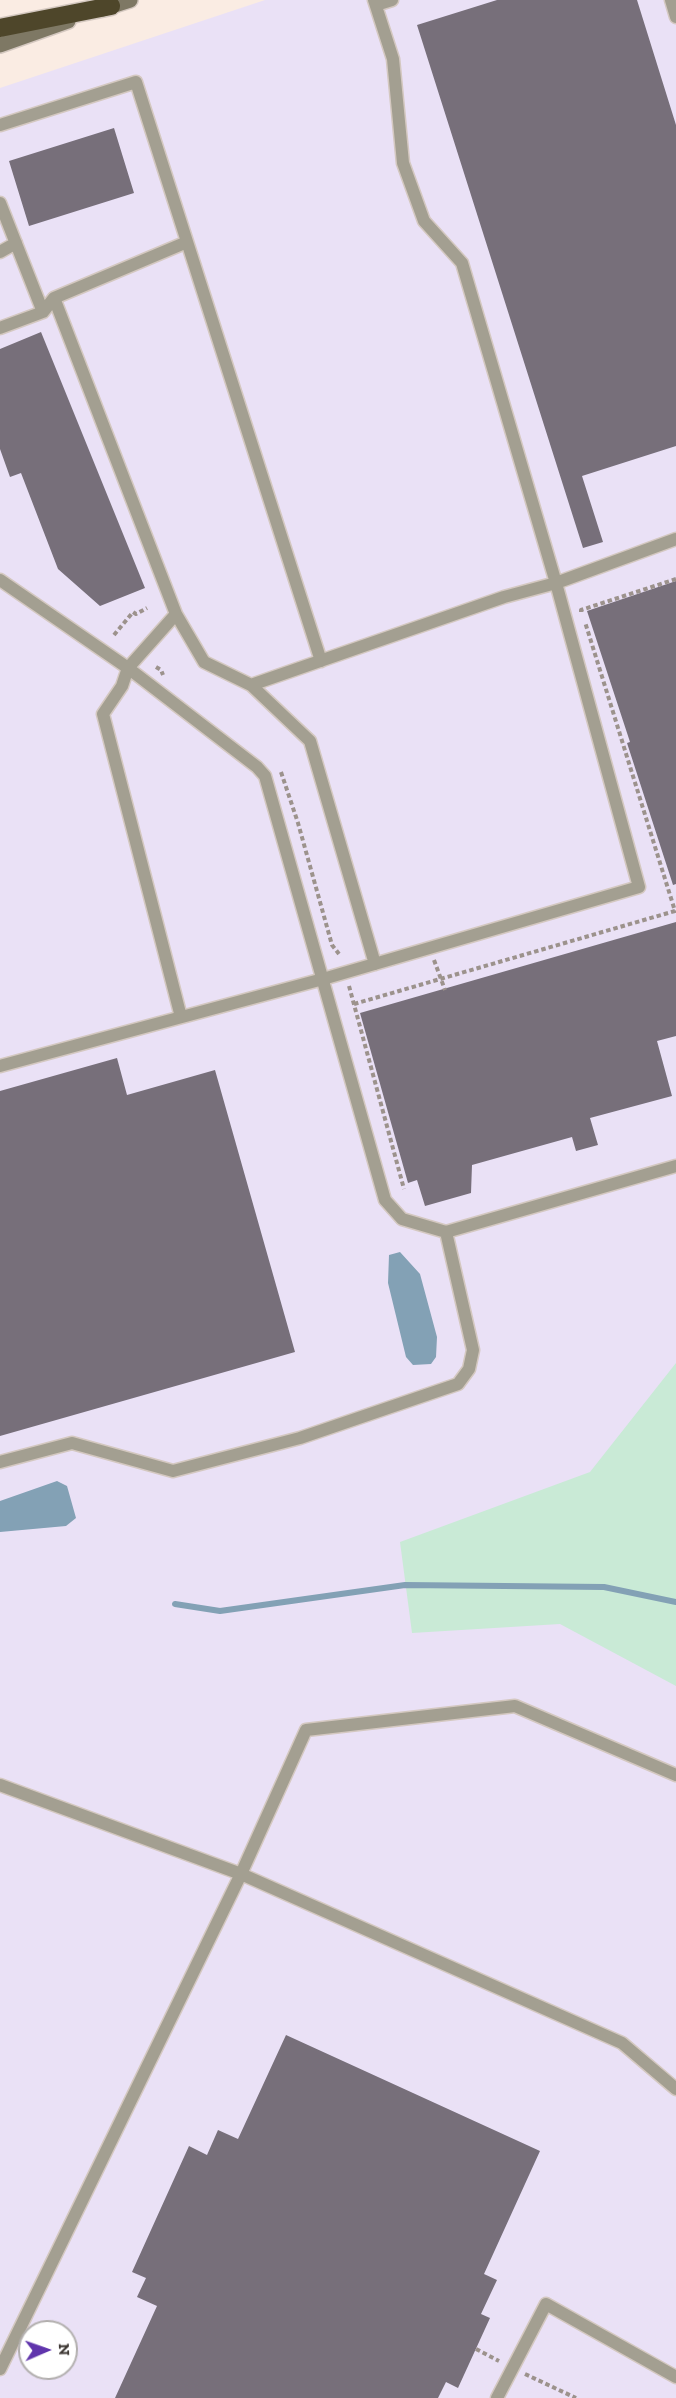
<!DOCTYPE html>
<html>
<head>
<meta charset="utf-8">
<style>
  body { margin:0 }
  #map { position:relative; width:676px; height:2398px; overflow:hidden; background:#faece3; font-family:"Zilla Slab",serif }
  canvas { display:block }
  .north { position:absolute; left:18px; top:2320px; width:60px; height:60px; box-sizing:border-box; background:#fff; border:2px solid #b2afae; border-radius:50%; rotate:88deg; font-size:16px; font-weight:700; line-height:24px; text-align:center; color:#3e3834 }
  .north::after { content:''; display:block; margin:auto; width:21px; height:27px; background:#6035ac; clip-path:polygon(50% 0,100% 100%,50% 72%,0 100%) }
</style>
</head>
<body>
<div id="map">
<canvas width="676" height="2398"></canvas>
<div class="north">N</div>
</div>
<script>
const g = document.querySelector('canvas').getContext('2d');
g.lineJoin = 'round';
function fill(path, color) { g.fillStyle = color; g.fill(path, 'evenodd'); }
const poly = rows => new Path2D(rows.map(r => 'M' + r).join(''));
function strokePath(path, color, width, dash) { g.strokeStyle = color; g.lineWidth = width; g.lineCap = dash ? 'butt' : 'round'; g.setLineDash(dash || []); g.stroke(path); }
fill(poly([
  [265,0,676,0,676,2398,0,2398,0,88],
  [30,2332,66,2332,66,2368,30,2368]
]), '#eae1f6');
fill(poly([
  [676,1363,676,1686,560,1624,412,1633,400,1542,590,1472]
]), '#c9ead6');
fill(poly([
  [400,1252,420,1274,437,1337,436,1357,431,1364,413,1365,406,1357,388,1283,389,1255],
  [57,1481,67,1486,76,1518,66,1526,0,1532,0,1501]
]), '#83a1b5');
strokePath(poly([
  [175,1604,220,1611,405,1585,604,1587,676,1602]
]), '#83a1b5', 6);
fill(poly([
  [497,0,637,0,676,125,676,446,582,476,603,542,583,548,417,25],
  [114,128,134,193,29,226,9,161],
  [41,332,145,588,100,606,58,569,21,473,10,477,0,449,0,349],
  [676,581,676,884,673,885,627,743,630,742,587,611],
  [676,922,676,1036,657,1041,672,1096,590,1118,598,1145,576,1151,572,1137,472,1165,471,1193,425,1206,417,1180,408,1183,360,1013],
  [117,1058,127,1095,215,1070,295,1352,0,1436,0,1091],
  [286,2035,540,2151,484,2274,497,2280,481,2314,490,2318,458,2388,446,2382,438,2398,115,2398,157,2306,137,2297,146,2278,132,2272,189,2146,207,2155,218,2130,238,2139]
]), '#776f7a');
const lane = poly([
  [671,0,676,17],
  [376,5,392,0],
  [0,125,136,82,321,661],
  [0,203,43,312],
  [0,252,16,243],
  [54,298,176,614,128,668,122,686,103,714,181,1017],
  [0,328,43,312,54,298,187,242],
  [0,580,128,668,257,767,265,776,385,1200,402,1219,446,1232,473,1350,469,1369,458,1384,300,1438,173,1471,72,1443,0,1462],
  [176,614,204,662,251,685,310,741,375,964],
  [251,685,504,597,556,583,676,539],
  [0,1066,323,979,639,887,556,583,462,263,424,221,403,163,393,59,374,0],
  [446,1232,676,1166],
  [0,1785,241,1874,622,2043,676,2089],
  [0,2369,241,1874,306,1730,515,1706,676,1775],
  [497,2398,546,2304,676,2377]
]);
const secondary = poly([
  [102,9,130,0],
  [0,45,68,21]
]);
const highway = poly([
  [0,28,111,6]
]);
strokePath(lane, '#d4c8c0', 15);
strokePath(secondary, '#d4c8c0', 18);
strokePath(highway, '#d4c8c0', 21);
strokePath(poly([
  [581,612,581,610,676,579],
  [114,635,133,612,136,614,147,608],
  [156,667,161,670,163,675],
  [281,772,298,823,332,945,339,954],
  [434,960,445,990],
  [349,986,404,1189],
  [354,1004,675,911,585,622],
  [476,2349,499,2361],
  [525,2374,576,2398]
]), '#9c928c', 4, [4.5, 3]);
strokePath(lane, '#a39f91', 12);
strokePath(secondary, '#7e7864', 15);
strokePath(highway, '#4e462a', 18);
</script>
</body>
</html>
